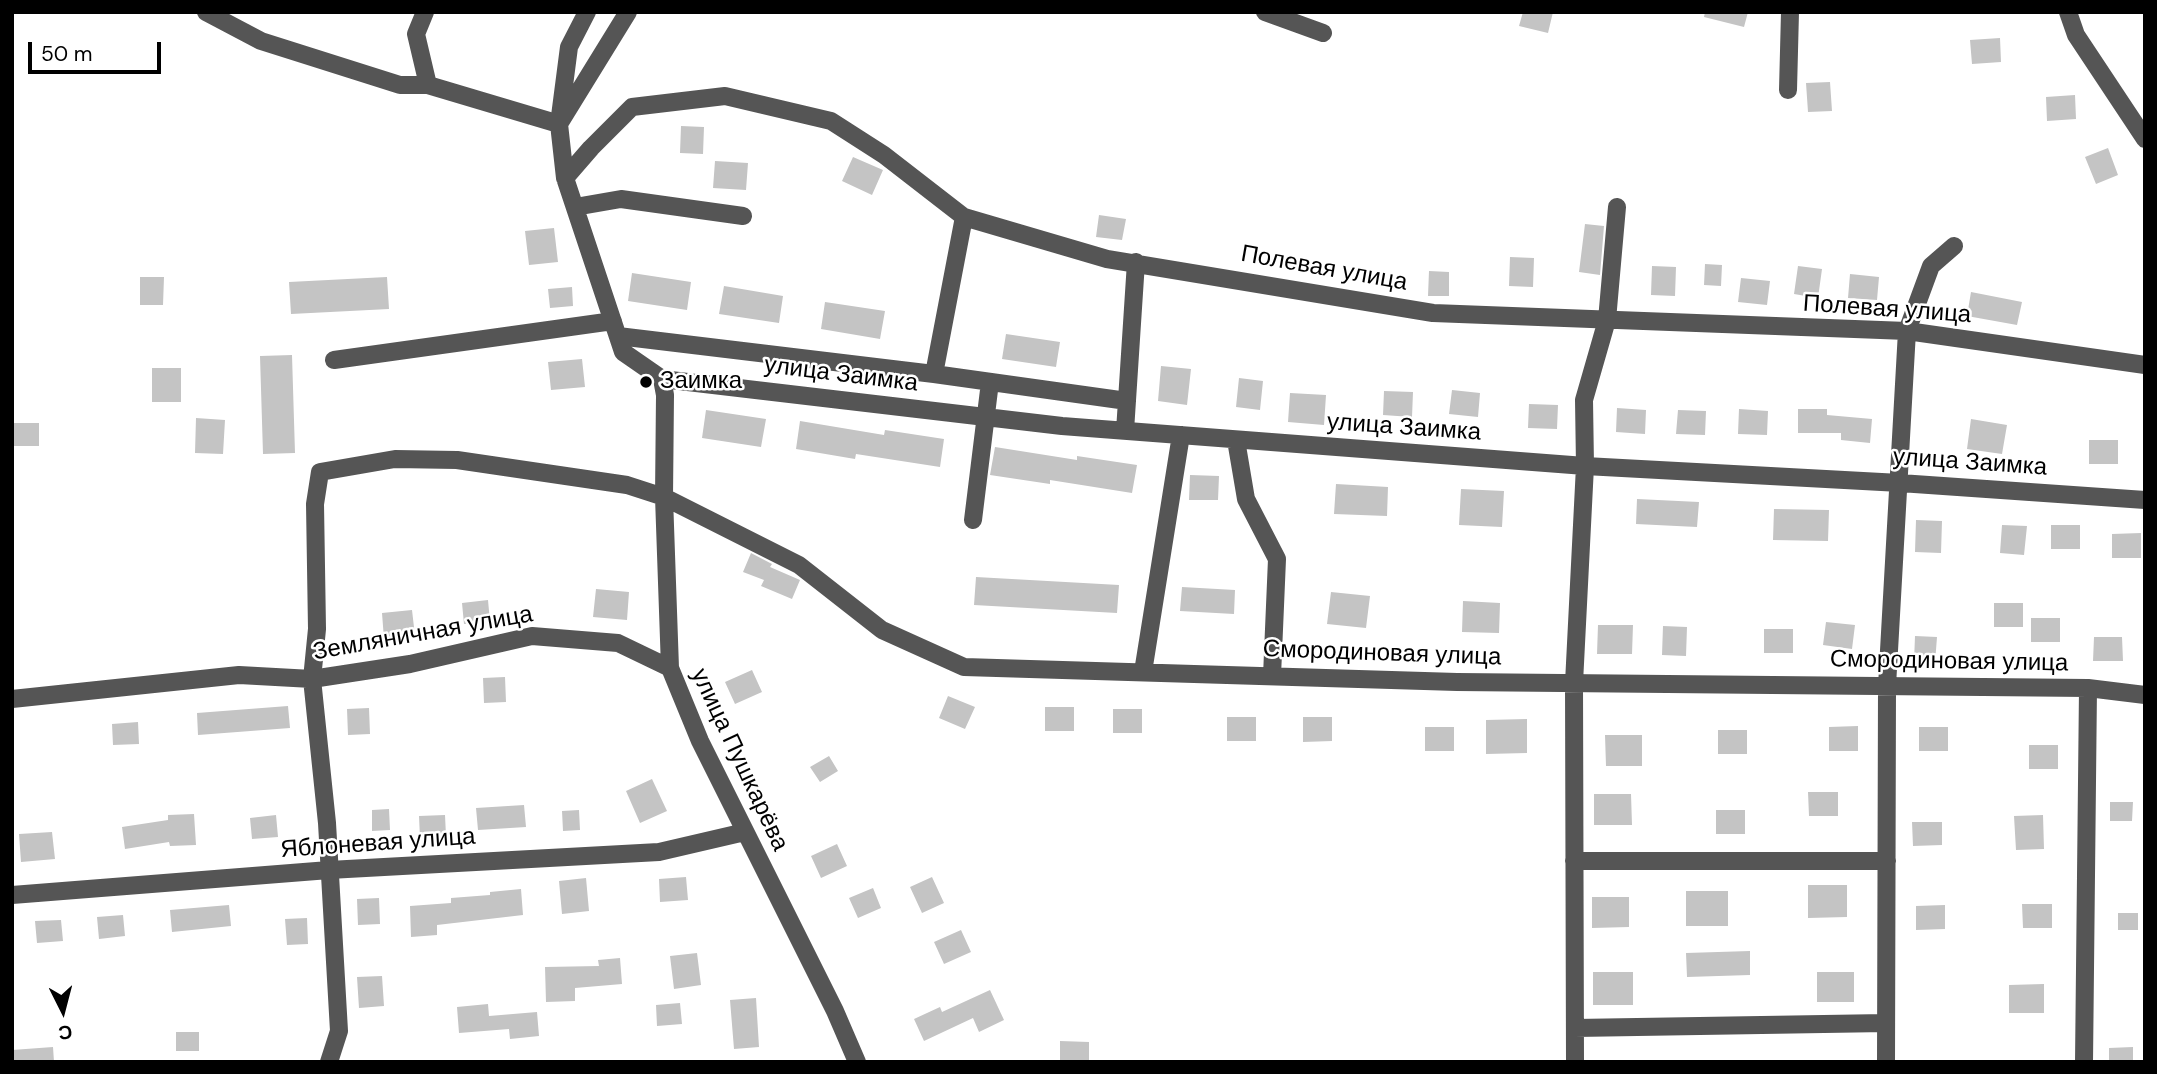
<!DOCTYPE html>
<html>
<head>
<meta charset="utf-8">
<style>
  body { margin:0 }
  #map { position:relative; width:2157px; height:1074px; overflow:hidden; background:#fff; font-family:"DM Sans",sans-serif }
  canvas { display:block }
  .frame { position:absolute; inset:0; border:14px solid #000; pointer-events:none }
  .north { position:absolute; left:28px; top:976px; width:70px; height:70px; -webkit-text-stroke:5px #fff; paint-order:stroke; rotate:174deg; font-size:19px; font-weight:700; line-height:28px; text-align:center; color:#000 }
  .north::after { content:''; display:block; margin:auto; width:24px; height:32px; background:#000; clip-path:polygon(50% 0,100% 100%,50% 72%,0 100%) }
  .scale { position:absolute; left:28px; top:42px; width:133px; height:32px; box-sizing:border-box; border:4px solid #000; border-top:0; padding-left:9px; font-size:21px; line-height:24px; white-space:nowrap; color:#000; -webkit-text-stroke:5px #fff; paint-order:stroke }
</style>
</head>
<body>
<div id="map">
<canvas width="2157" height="1074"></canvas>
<div class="frame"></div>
<div class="north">С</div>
<div class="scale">50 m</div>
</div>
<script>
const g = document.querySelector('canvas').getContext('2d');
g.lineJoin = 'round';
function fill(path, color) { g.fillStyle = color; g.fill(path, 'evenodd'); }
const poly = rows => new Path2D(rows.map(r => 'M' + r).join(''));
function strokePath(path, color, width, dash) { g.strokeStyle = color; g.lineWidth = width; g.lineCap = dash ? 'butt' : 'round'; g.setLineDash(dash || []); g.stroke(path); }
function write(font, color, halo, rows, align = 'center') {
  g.font = font + ' "DM Sans",sans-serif'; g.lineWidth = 5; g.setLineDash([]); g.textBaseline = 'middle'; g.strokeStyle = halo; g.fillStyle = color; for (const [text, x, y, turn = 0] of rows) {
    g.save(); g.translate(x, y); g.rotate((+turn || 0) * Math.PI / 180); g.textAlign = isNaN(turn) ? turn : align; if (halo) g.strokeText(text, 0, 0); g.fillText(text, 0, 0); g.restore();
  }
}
fill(poly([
  [1523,12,1553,12,1548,33,1519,26],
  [1705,12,1748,12,1744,27,1704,17],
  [2000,38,2001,62,1972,64,1970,40],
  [1830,82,1832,111,1808,112,1806,83],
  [2075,95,2076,119,2047,121,2046,97],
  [681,126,704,127,703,154,680,153],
  [2108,148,2118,175,2096,184,2085,157],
  [853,157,883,170,872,195,842,181],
  [715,161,748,163,746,190,713,188],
  [1099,215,1126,219,1122,240,1096,237],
  [1585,224,1604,226,1600,275,1579,272],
  [554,228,558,262,529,265,525,231],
  [1510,257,1534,258,1533,287,1509,286],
  [1705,264,1722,265,1721,286,1704,285],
  [1652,266,1676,267,1675,296,1651,295],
  [1798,266,1822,269,1818,298,1794,294],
  [1429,271,1449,272,1449,296,1428,296],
  [632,273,691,282,687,310,628,301],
  [1850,274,1879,277,1877,300,1848,298],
  [140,277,164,277,163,305,140,305],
  [387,277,389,309,291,314,289,282],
  [1741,278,1770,281,1767,305,1738,302],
  [724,286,783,296,779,323,719,314],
  [572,287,573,306,550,308,548,289],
  [1971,292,2022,302,2017,325,1967,316],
  [825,302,885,311,880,339,821,329],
  [1006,334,1060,342,1056,367,1002,359],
  [292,355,295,453,263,454,260,356],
  [582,359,585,387,551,390,548,362],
  [1161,366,1191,369,1187,405,1158,401],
  [152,368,181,368,181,402,152,402],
  [1239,378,1263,381,1260,410,1236,407],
  [1452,390,1480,393,1478,417,1449,414],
  [1384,391,1413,392,1412,417,1383,415],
  [1290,393,1326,395,1324,425,1288,422],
  [1529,404,1558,405,1557,429,1528,428],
  [1617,408,1646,410,1645,434,1616,432],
  [1739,409,1768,411,1767,435,1738,434],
  [1798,409,1827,409,1827,415,1872,419,1870,443,1841,440,1841,433,1798,433],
  [706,410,766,419,761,447,702,438],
  [1678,410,1706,411,1705,435,1676,434],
  [196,418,225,420,223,454,195,453],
  [1971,419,2007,425,2002,454,1967,449],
  [800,421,884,435,885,430,944,439,940,467,856,454,855,459,796,449],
  [12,423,39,423,39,446,12,446],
  [2089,440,2118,440,2118,464,2089,464],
  [995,447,1077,460,1077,456,1137,465,1132,493,1050,480,1050,484,990,475],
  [1190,475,1219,476,1218,500,1189,500],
  [1336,484,1388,487,1387,516,1334,514],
  [1461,489,1504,491,1502,527,1459,525],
  [1637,499,1699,502,1697,527,1636,524],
  [1774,509,1829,510,1828,541,1773,540],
  [1916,520,1942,521,1941,553,1915,552],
  [2002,525,2027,526,2024,555,2000,553],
  [2051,525,2080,525,2080,549,2051,549],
  [2141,533,2141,558,2112,558,2112,534],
  [751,553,772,564,770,567,800,580,792,599,761,586,764,580,743,572],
  [976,577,1119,585,1117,613,974,605],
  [1182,587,1235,590,1234,614,1180,611],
  [596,589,629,592,627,620,593,617],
  [1331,592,1370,596,1366,628,1327,624],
  [488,600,490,622,464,624,462,603],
  [1463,601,1500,603,1499,633,1462,632],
  [1994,603,2023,603,2023,627,1994,627],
  [412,610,415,636,384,639,382,613],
  [2031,618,2060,618,2060,642,2031,642],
  [1826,622,1855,625,1852,649,1823,645],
  [1598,625,1633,625,1632,654,1597,654],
  [1663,626,1687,627,1686,656,1662,655],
  [1764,629,1793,629,1793,653,1764,653],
  [1915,636,1937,637,1935,663,1914,662],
  [2094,637,2122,637,2123,661,2093,661],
  [752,670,762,692,735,704,725,682],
  [505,677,506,702,484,703,483,678],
  [948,696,975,707,965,729,939,718],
  [288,706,290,728,198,735,197,713],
  [1045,707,1074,707,1074,731,1045,731],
  [369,708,370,734,348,735,347,709],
  [1113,709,1142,709,1142,733,1113,733],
  [1227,717,1256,717,1256,741,1227,741],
  [1303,717,1332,717,1332,741,1303,742],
  [1527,719,1527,753,1486,754,1486,720],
  [138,722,139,744,113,745,112,724],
  [1858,726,1858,751,1829,751,1829,727],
  [1425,727,1454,727,1454,751,1425,751],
  [1919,727,1948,727,1948,751,1919,751],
  [1718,730,1747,730,1747,754,1718,754],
  [1605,735,1642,735,1642,766,1606,766],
  [2029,745,2058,745,2058,769,2029,769],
  [829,756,838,771,820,782,810,767],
  [652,779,667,811,640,823,626,791],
  [1808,792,1838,792,1838,816,1809,816],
  [1594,794,1631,794,1632,825,1594,825],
  [2110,802,2133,802,2132,821,2110,821],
  [524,805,526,827,478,830,476,808],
  [389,809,390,830,372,831,372,810],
  [579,810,580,830,563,831,562,811],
  [1716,810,1745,810,1745,834,1716,834],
  [194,814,196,845,170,846,169,842,125,849,122,827,168,820,168,815],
  [276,815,278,837,252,839,250,818],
  [445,815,446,836,420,838,419,816],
  [2043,815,2044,849,2016,850,2014,816],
  [1912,822,1942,822,1942,845,1913,846],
  [52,832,55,859,21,862,19,834],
  [837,844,847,866,821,878,811,856],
  [686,877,688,900,660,902,659,879],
  [932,877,944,903,922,913,910,887],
  [586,878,589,911,562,914,559,881],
  [1808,885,1847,885,1847,917,1808,918],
  [873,888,881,908,858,918,849,898],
  [521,889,523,915,437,925,437,935,411,937,410,906,451,903,451,898,490,895,490,892],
  [1686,891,1728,891,1728,926,1686,926],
  [1592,897,1629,897,1629,927,1592,928],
  [379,898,380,924,358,925,357,899],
  [2022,904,2052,904,2052,928,2023,928],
  [229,905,231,926,172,932,170,910],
  [1945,905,1945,929,1916,930,1916,906],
  [2118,913,2138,913,2138,930,2118,930],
  [123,915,125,936,99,939,97,917],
  [307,918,308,944,287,945,285,919],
  [61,920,63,941,37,943,35,921],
  [961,930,971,952,944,964,934,942],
  [1750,951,1750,975,1687,977,1686,953],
  [697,953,701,985,674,989,670,956],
  [620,958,622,984,575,988,575,1001,546,1002,545,967,599,966,598,960],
  [1593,972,1633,972,1633,1005,1593,1005],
  [1817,972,1854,972,1854,1002,1817,1002],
  [382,976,384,1006,359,1008,357,977],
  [2044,984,2044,1013,2009,1013,2009,985],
  [990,990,1004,1020,979,1032,973,1018,924,1041,914,1019,940,1007,942,1012],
  [756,998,759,1047,734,1049,730,1000],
  [680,1003,682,1024,657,1026,656,1005],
  [488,1004,489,1016,537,1012,539,1036,510,1039,509,1029,459,1033,457,1007],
  [176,1032,199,1032,199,1051,176,1051],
  [1060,1041,1089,1042,1089,1062,1060,1062],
  [53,1047,54,1062,12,1062,12,1050],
  [2133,1047,2133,1062,2109,1062,2109,1048]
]), '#c4c4c4');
strokePath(poly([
  [206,12,261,41,400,85,428,85],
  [425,12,416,34,428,85,559,124,628,12],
  [587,12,569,47,559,124,565,178,623,352,662,379,665,395,664,497,670,668,700,741,835,1011,857,1062],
  [1265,12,1323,33],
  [2068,12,2076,35,2145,139],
  [1788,90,1790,12],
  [565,178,591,148,632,107,725,96,831,121,884,155,964,217,1107,259,1433,313,1907,331,2145,365],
  [575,207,621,199,743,216],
  [618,336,934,374,1127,401],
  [334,360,613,321],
  [934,374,964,217],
  [662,379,1062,426,1585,466,1900,483,2145,500],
  [1125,431,1136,262],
  [1236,440,1246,499,1277,559,1272,676],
  [973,520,990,382],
  [1143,672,1181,435],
  [12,699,239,675,312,679,410,664,532,636,618,643,670,668],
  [1574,861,1887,861],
  [12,895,329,870,659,852,745,832],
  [1575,1028,1886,1023],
  [329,1062,339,1031,327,823,312,679,317,629,315,504,320,472,395,459,457,460,627,485,664,497,799,565,882,630,964,667,1457,682,2088,688,2145,695],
  [1575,1062,1574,683,1585,466,1584,400,1607,320,1617,207],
  [1886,1062,1887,686,1907,331,1931,266,1954,246],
  [2084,1062,2088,688]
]), '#555', 18);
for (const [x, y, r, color] of [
  [646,382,7,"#000"]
]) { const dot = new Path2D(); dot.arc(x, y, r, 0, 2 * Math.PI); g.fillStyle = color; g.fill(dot); strokePath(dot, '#fff', 2.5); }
write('24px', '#000', '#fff', [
  ["Полевая улица",1324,269,10],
  ["Полевая улица",1887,310,4],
  ["улица Заимка",841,375,7],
  ["улица Заимка",1404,428,4],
  ["улица Заимка",1970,463,4],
  ["Земляничная улица",423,634,-10],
  ["Смородиновая улица",1382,654,2],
  ["Смородиновая улица",1949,662,1],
  ["улица Пушкарёва",739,760,65],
  ["Яблоневая улица",378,844,-4]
]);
write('24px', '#000', '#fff', [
  ["Заимка",660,382]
], 'left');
</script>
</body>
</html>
